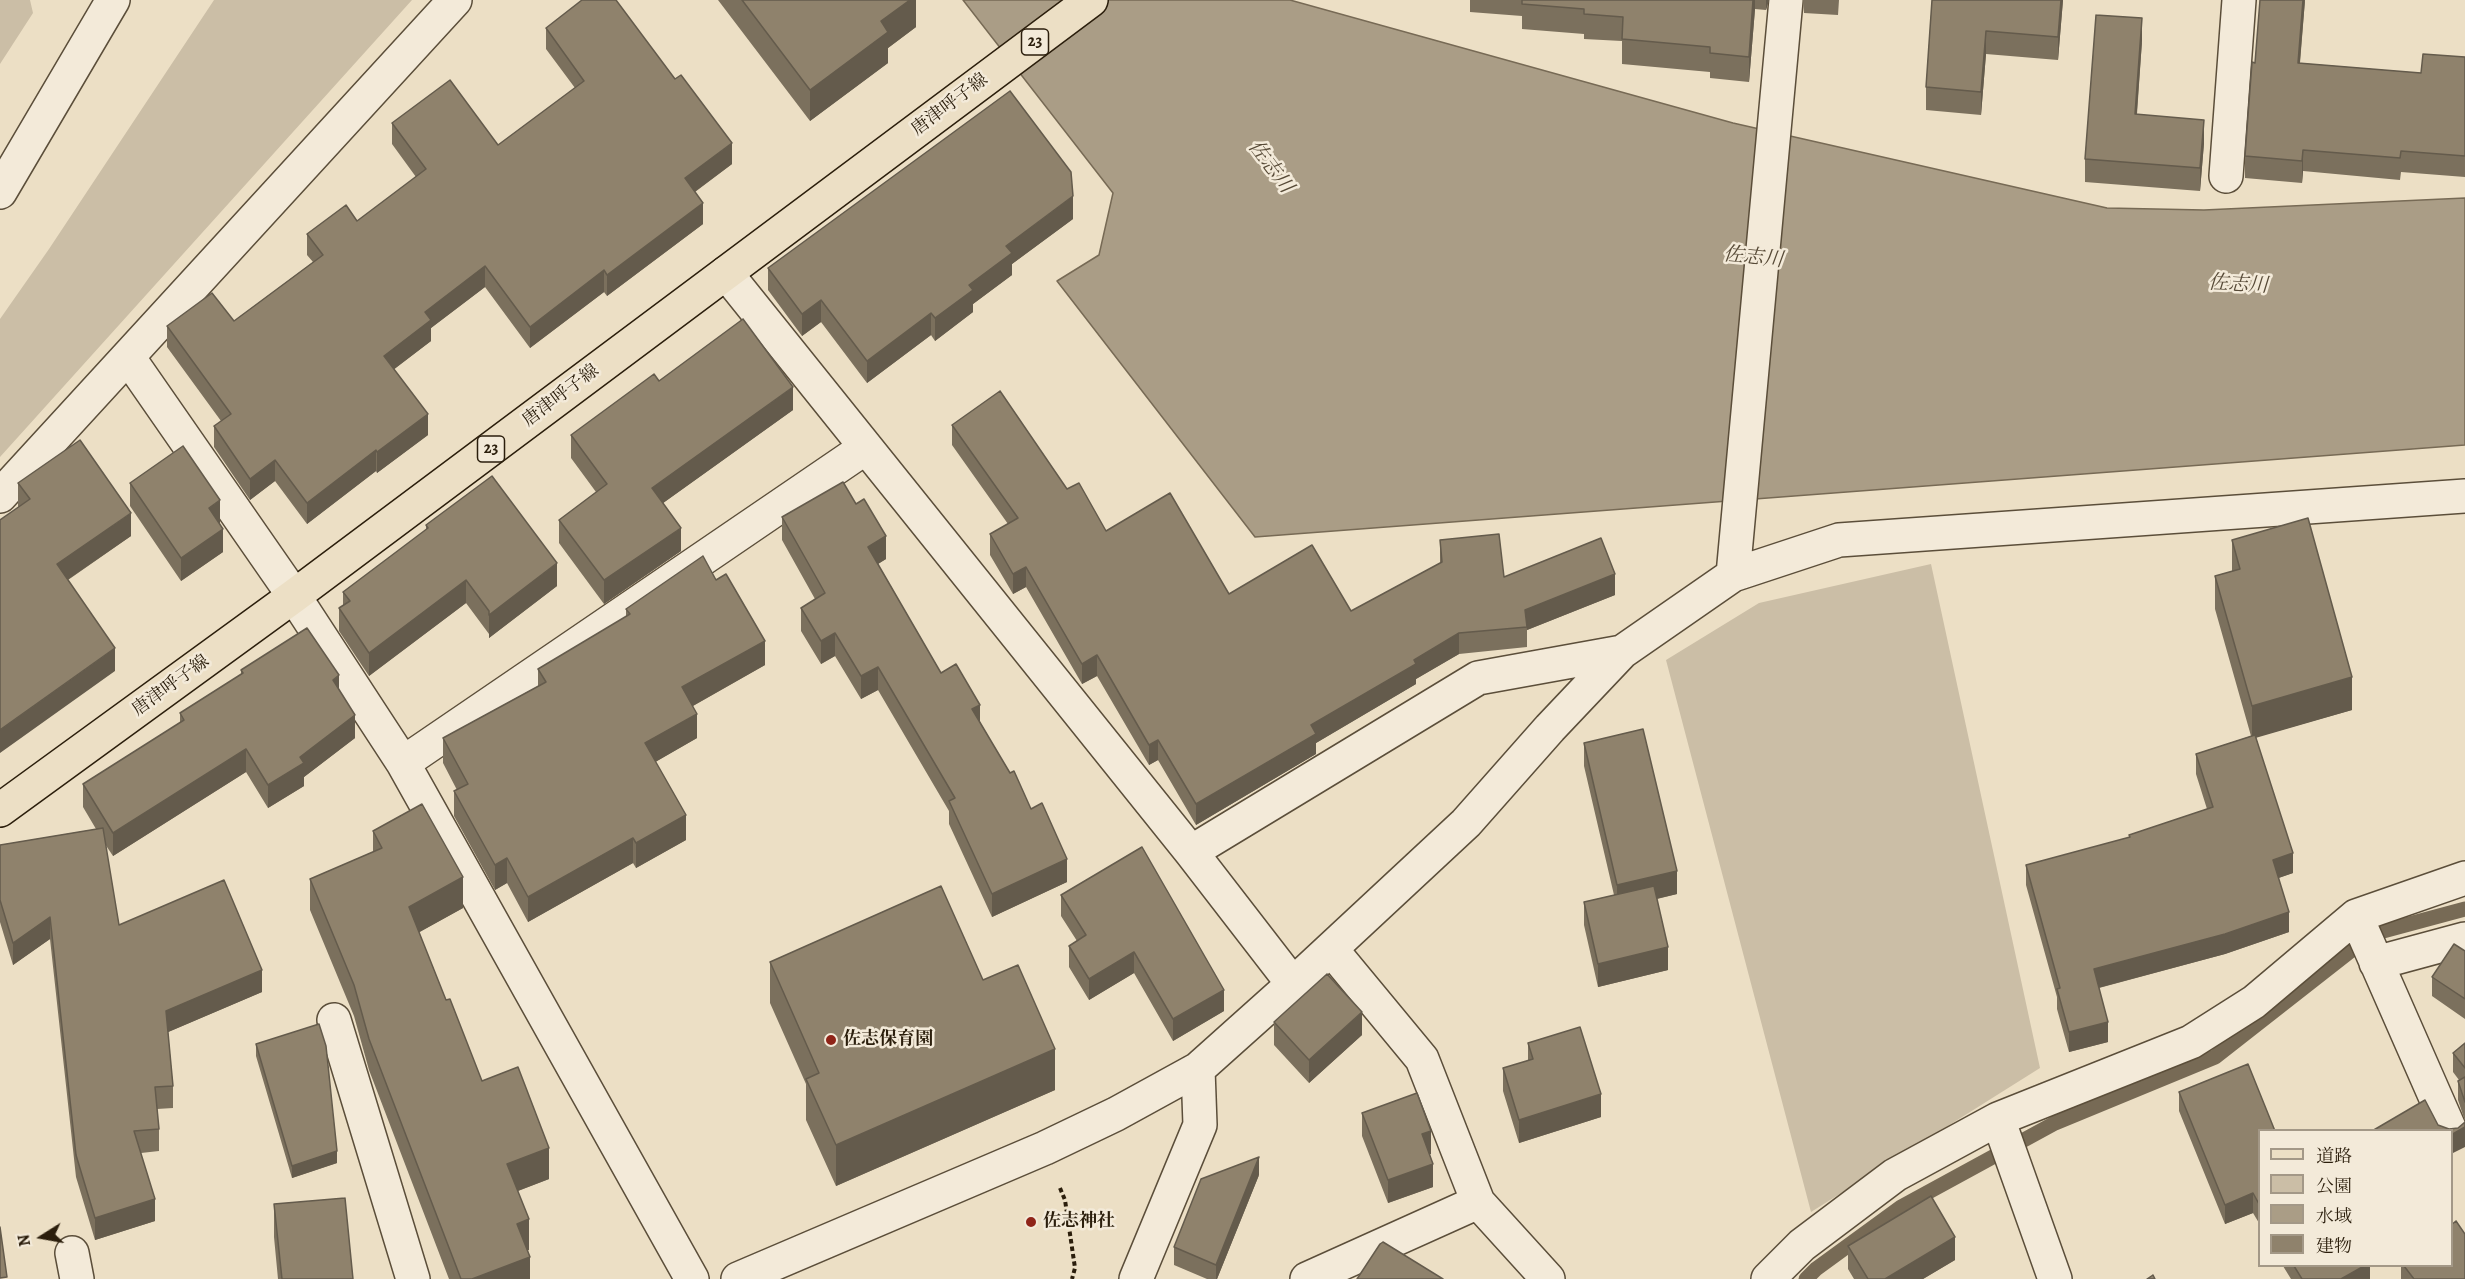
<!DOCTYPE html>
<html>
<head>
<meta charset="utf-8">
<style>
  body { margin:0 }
  #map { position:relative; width:2465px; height:1279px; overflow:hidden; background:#ecdfc5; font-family:Alegreya,"Noto Serif JP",serif }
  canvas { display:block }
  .legend { position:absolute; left:2258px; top:1129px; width:195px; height:138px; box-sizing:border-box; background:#f3ead9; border:2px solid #a39887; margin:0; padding:8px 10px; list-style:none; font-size:18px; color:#2b1e0c }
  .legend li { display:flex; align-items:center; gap:12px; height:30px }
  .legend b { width:30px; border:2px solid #a39887 }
  .north { position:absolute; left:12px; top:1207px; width:60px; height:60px; -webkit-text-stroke:4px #f3ead9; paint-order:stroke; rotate:259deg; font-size:16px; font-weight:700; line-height:24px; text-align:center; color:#2b1e0c }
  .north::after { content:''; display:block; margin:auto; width:21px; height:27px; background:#2b1e0c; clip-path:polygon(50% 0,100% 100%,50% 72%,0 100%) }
</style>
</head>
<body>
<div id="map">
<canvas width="2465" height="1279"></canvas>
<ul class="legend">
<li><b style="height:8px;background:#ecdfc5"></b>道路</li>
<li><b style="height:16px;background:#cbbea6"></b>公園</li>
<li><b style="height:16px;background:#aa9d86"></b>水域</li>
<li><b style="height:16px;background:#8f826c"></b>建物</li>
</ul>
<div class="north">N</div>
</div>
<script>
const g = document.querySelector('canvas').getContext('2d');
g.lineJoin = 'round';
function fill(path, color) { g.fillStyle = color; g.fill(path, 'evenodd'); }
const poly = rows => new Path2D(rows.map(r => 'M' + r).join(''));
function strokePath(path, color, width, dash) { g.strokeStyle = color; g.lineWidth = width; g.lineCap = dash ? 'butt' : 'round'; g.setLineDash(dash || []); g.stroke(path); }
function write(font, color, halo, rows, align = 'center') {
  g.font = font + ' Alegreya,"Noto Serif JP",serif'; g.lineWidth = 5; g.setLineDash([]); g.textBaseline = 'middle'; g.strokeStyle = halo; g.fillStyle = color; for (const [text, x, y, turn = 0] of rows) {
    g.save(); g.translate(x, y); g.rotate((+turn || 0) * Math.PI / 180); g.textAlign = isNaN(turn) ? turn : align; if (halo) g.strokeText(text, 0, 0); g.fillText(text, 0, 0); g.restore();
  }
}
fill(poly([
  [0,0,30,0,33,13,0,64],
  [214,0,412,0,0,457,0,319,49,249],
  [1931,564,2040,1068,1811,1212,1666,660,1759,603]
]), '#cbbea6');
const water = poly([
  [963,0,1290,0,1733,123,2107,208,2204,210,2465,198,2465,445,1255,537,1057,281,1099,255,1113,193,963,0]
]);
fill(water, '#aa9d86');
strokePath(water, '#776a55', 1.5);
strokePath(poly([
  [1806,1279,1816,1269,1901,1207,2055,1123,2215,1057,2372,934,2465,909]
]), '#776a55', 15);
const minor = poly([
  [2226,176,2239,0],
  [0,192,113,0],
  [726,273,1191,852,1293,984],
  [128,357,294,596,403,763,692,1279],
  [0,496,455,0],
  [1733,575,1786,0],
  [403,763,865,448],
  [1191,852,1478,678,1622,652],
  [2356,916,2450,1130],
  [1331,949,1422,1059,1478,1202,1548,1279],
  [2376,963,2465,939],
  [334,1020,413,1279],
  [1998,1119,2055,1279],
  [72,1253,77,1279],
  [738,1279,1045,1148,1116,1114,1198,1069,1293,984,1466,823,1550,728,1622,652,1733,575,1839,540,2465,496],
  [1136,1279,1200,1125,1198,1069],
  [1307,1279,1478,1202],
  [1768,1279,1802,1245,1895,1175,1998,1119,2191,1042,2254,1002,2356,916,2465,878]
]);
const major = poly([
  [0,810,294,596,1091,0]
]);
strokePath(minor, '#5b4e3a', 36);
strokePath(major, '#2b1e0c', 36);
strokePath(poly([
  [1060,1188,1065,1200,1075,1268,1072,1279]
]), '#2b1e0c', 4, [4.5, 3]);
strokePath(minor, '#f3ead9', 33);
strokePath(major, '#ecdfc5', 33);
fill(poly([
  [718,0,916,0,916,27,888,48,888,63,810,121],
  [1470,0,1769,0,1766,10,1755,9,1749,82,1710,78,1710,72,1622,64,1622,41,1584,39,1584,34,1522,29,1522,16,1470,12],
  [1803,0,1839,0,1838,15,1804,13],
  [1932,0,2063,0,2058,60,1986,54,1981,115,1926,110,1926,87],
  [2305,0,2300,63,2421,73,2465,57,2465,177,2401,172,2400,180,2303,171,2302,183,2245,178,2245,156],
  [546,28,732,164,695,192,703,224,607,296,604,292,530,348,485,287,431,328,431,341,394,369,428,435,377,473,376,471,307,524,275,481,250,500,214,447,214,426,221,421,167,347,167,326,234,321,313,262,307,255,307,234,357,221,416,177,392,144,392,123,498,145,575,88,546,49],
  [2142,41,2137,114,2204,143,2200,191,2085,182,2085,159],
  [1073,219,1012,264,1012,275,973,304,973,312,935,341,931,335,867,383,821,322,802,336,768,290,768,268],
  [659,381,793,410,663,503,681,551,604,604,559,543,559,520,596,492,571,458,571,435],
  [952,425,1067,489,1106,531,1229,594,1351,611,1440,563,1440,540,1504,577,1615,595,1527,630,1527,647,1459,654,1416,679,1416,684,1316,743,1316,754,1196,825,1158,760,1149,765,1097,676,1082,684,1026,587,1013,594,990,555,990,534,1008,524,952,445],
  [18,483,131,536,68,580,115,671,18,506],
  [130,483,220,523,223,552,181,581,130,506],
  [782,517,886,559,878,564,941,673,980,722,1031,809,1067,882,992,917,949,824,949,811,878,690,861,699,835,656,821,664,801,631,801,608,815,599,782,540],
  [426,525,557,586,489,638,489,634,466,603,369,676,339,631,339,608,343,605,343,592,426,530],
  [2232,540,2352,710,2256,737,2293,873,2278,878,2289,932,2225,954,2099,988,2108,1042,2069,1052,2057,1009,2057,997,2026,885,2026,865,2129,838,2129,835,2207,809,2196,774,2196,754,2251,736,2215,609,2215,576,2232,572],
  [626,609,765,665,693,706,697,738,655,762,686,840,636,868,633,863,528,922,507,883,495,890,454,816,454,791,457,790,443,763,443,738,538,686,538,669,626,617],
  [241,670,339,689,355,738,304,777,304,786,268,808,246,772,113,856,105,844,119,925,262,992,168,1032,173,1086,173,1108,157,1109,159,1129,159,1151,141,1153,155,1221,95,1240,76,1177,50,939,13,965,0,922,0,845,96,829,83,807,83,784,180,723,180,713,241,675],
  [1584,743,1677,894,1657,899,1668,970,1598,987,1584,925,1584,902,1614,895,1584,766],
  [373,831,463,908,419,932,446,1000,482,1081,549,1179,518,1191,529,1250,528,1250,530,1279,449,1279,369,1070,354,1016,310,910,310,879,373,852],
  [1061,895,1224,1011,1173,1041,1134,973,1089,1000,1069,967,1069,946,1077,941,1061,916],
  [2465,951,2465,1019,2432,996,2432,977],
  [770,962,983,980,1055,1090,836,1186,806,1120,806,1084,770,1003],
  [1274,1022,1362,1035,1309,1083,1274,1045],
  [1528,1043,1601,1117,1519,1143,1503,1091,1503,1068,1528,1061],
  [2465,1043,2465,1121,2458,1100,2458,1081,2459,1080,2453,1072,2453,1053],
  [256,1044,337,1163,292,1178,256,1056],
  [2179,1092,2259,1131,2259,1223,2253,1213,2225,1224,2179,1111],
  [1362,1113,1431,1154,1430,1154,1433,1187,1388,1203,1362,1136],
  [1259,1175,1217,1279,1207,1279,1174,1265,1174,1247],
  [274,1204,353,1279,278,1279,274,1237],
  [1848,1246,1955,1260,1923,1279,1854,1279,1848,1269],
  [2283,1266,2370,1266,2370,1279,2291,1279],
  [2401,1266,2451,1266,2465,1279,2401,1279]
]), '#7b705d');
fill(poly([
  [910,0,916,0,916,27,888,48,888,63,810,121,810,90,881,21],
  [1753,0,1755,0,1755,9,1749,82,1749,57],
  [1766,0,1769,0,1766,10],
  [2061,0,2063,0,2058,60,2058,37],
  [2303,0,2305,0,2298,84,2298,63],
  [2142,18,2142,41,2135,137,2135,114],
  [1986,31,1986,54,1981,115,1981,92],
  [2204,120,2204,143,2200,191,2200,168],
  [732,143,732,164,685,199,685,178],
  [2303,150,2303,171,2302,183,2302,161],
  [1073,196,1073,219,1012,264,1012,275,973,304,973,312,935,341,935,318,1006,246],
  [703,203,703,224,607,296,607,275],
  [485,266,485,287,431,328,431,341,384,377,384,356,425,312],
  [604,270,604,292,530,348,530,327],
  [821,300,821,322,802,336,802,314],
  [931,313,931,335,867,383,867,361],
  [793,387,793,410,652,511,652,488],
  [428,414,428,435,377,473,377,452],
  [376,450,376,471,307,524,307,503],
  [275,460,275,481,250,500,250,479],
  [220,500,220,523,209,531,209,508],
  [131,513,131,536,57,587,57,564],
  [681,528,681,551,604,604,604,580],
  [223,529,223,552,181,581,181,558],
  [886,536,886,559,868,570,868,547],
  [557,563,557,586,489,638,489,615],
  [1026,567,1026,587,1013,594,1013,574],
  [1615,574,1615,595,1527,630,1525,610],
  [466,580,466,603,369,676,369,653],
  [835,633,835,656,821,664,821,641],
  [1459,633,1459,654,1416,679,1416,684,1316,743,1316,754,1196,825,1196,804,1311,725,1414,660],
  [765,641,765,665,682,712,682,687],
  [115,648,115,671,0,753,0,730],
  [1097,655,1097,676,1082,684,1082,664],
  [878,667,878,690,861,699,861,676],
  [339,675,339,699,333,680],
  [2352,677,2352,710,2252,739,2252,706],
  [980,705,980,728,972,709],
  [697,714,697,738,645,768,645,743],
  [355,715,355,738,304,777,304,786,268,808,268,785,300,757],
  [1158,740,1158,760,1149,765,1149,745],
  [246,749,246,772,113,856,113,833],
  [686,815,686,840,636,868,636,843],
  [633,838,633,863,528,922,528,897],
  [2293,853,2293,873,2273,880,2273,860],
  [507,858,507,883,495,890,495,865],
  [1067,859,1067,882,992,917,992,894],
  [1677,871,1677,894,1617,908,1617,885],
  [463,877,463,908,409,938,409,907],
  [2289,912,2289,932,2225,954,2094,989,2094,969],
  [50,917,50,939,13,965,13,943],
  [1668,947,1668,970,1598,987,1598,964],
  [1134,952,1134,973,1089,1000,1089,979],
  [262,970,262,992,166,1033,166,1011],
  [1224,990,1224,1011,1173,1041,1173,1019],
  [1362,1012,1362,1035,1309,1083,1309,1060],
  [2108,1022,2108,1042,2069,1052,2069,1032],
  [1055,1049,1055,1090,836,1186,836,1145],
  [1601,1094,1601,1117,1519,1143,1519,1120],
  [2465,1127,2465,1147,2451,1154,2451,1135],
  [1431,1131,1431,1154,1422,1157,1422,1134],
  [549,1148,549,1179,507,1195,507,1164],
  [337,1151,337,1163,292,1178,292,1166],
  [1259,1157,1259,1175,1217,1279,1216,1279,1216,1265],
  [1433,1164,1433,1187,1388,1203,1388,1180],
  [2253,1193,2253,1213,2225,1224,2225,1205],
  [155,1199,155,1221,95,1240,95,1218],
  [529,1219,529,1250,517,1254,517,1224],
  [1955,1237,1955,1260,1923,1279,1885,1279],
  [530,1257,530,1279,472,1279],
  [2364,1266,2370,1266,2370,1279,2341,1279]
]), '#645b4c');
const building = poly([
  [582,0,616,0,675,79,681,75,732,143,685,178,703,203,607,275,604,270,530,327,485,266,425,312,431,320,384,356,428,414,377,452,376,450,307,503,275,460,250,479,214,426,231,414,167,326,212,293,234,321,323,255,307,234,346,205,357,221,426,169,392,123,450,80,498,145,584,81,546,28,582,0],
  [742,0,910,0,881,21,888,32,810,90,742,0],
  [1522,0,1753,0,1749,57,1710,53,1710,47,1622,39,1623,17,1584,14,1584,9,1522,4,1522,0],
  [1932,0,2061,0,2058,37,1986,31,1981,92,1926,87,1932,0],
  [2260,0,2303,0,2298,63,2421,73,2423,54,2465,57,2465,156,2401,151,2400,158,2303,150,2302,161,2245,156,2252,62,2255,63,2260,0],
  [2096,15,2142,18,2135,114,2204,120,2200,168,2085,159,2096,15],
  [1010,91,1071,172,1073,196,1006,246,1012,253,969,285,973,290,935,318,931,313,867,361,821,300,802,314,768,268,1010,91],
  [743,319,793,387,652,488,681,528,604,580,559,520,607,484,571,435,654,374,659,381,743,319],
  [1000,391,1067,489,1079,483,1106,531,1170,493,1229,594,1312,545,1351,611,1442,562,1440,540,1499,534,1504,577,1601,538,1615,574,1525,610,1527,627,1459,633,1414,660,1416,664,1311,725,1316,734,1196,804,1158,740,1149,745,1097,655,1082,664,1026,567,1013,574,990,534,1018,518,952,425,1000,391],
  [80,440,131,513,57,564,115,648,0,730,0,520,30,499,18,483,80,440],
  [183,446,220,500,209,508,223,529,181,558,130,483,183,446],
  [492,476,557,563,489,615,489,611,466,580,369,653,339,608,350,601,343,592,428,528,426,525,492,476],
  [843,482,856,504,864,499,886,536,868,547,941,673,956,664,980,705,972,709,1010,773,1014,771,1031,809,1042,803,1067,859,992,894,949,801,955,798,878,667,861,676,835,633,821,641,801,608,825,593,782,517,843,482],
  [2308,518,2352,677,2252,706,2215,576,2240,569,2232,540,2308,518],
  [703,556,716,580,726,574,765,641,682,687,697,714,645,743,686,815,636,843,633,838,528,897,507,858,495,865,454,791,468,784,443,738,546,682,538,669,630,614,626,609,703,556],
  [307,628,339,675,333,680,355,715,300,757,304,763,268,785,246,749,113,833,83,784,184,720,180,713,243,673,241,670,307,628],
  [1643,729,1677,871,1617,885,1584,743,1643,729],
  [2255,735,2293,853,2273,860,2289,912,2225,934,2094,969,2108,1022,2069,1032,2057,989,2060,988,2026,865,2130,837,2129,835,2213,807,2196,754,2255,735],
  [422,804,463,877,409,907,446,1000,450,999,482,1081,518,1067,549,1148,507,1164,529,1219,517,1224,530,1257,472,1279,461,1279,369,1039,354,985,310,879,382,848,373,831,422,804],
  [103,828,119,925,224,880,262,970,166,1011,173,1086,155,1087,159,1129,134,1131,155,1199,95,1218,76,1155,50,917,13,943,0,900,0,845,103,828],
  [1142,847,1224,990,1173,1019,1134,952,1089,979,1069,946,1086,935,1061,895,1142,847],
  [941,886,983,980,1018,965,1055,1049,836,1145,806,1079,819,1073,770,962,941,886],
  [1654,886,1668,947,1598,964,1584,902,1654,886],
  [2454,944,2465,951,2465,999,2432,977,2454,944],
  [1327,974,1362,1012,1309,1060,1274,1022,1327,974],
  [319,1024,326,1046,337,1151,292,1166,256,1044,319,1024],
  [1580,1027,1601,1094,1519,1120,1503,1068,1533,1059,1528,1043,1580,1027],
  [2465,1043,2465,1068,2453,1053,2465,1043],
  [2248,1064,2275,1131,2259,1131,2259,1204,2253,1193,2225,1205,2179,1092,2248,1064],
  [2465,1077,2465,1102,2458,1081,2465,1077],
  [1417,1093,1431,1131,1422,1134,1433,1164,1388,1180,1362,1113,1417,1093],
  [2425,1100,2438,1125,2449,1129,2458,1128,2465,1122,2465,1127,2451,1135,2451,1131,2372,1131,2425,1100],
  [1259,1157,1216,1265,1174,1247,1201,1179,1259,1157],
  [1931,1196,1955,1237,1885,1279,1868,1279,1848,1246,1931,1196],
  [345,1198,353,1279,282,1279,274,1204,345,1198],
  [2456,1221,2465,1234,2465,1279,2414,1279,2404,1266,2451,1266,2451,1225,2456,1221],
  [0,1227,7,1277,0,1278,0,1227],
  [1383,1242,1443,1279,1357,1279,1380,1244,1383,1242],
  [2294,1266,2364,1266,2341,1279,2302,1279,2294,1266],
  [2153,1275,2155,1279,2147,1279,2153,1275]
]);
fill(building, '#8f826c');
strokePath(building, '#645b4c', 1.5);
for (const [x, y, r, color] of [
  [831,1040,6,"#8f2418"],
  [1031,1222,6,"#8f2418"]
]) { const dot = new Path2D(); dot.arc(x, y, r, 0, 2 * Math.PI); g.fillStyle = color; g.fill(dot); strokePath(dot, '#f3ead9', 2); }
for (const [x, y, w] of [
  [1035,42,27],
  [491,449,27]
]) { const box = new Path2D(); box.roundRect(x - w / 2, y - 13, w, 26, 4.5); g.fillStyle = '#f3ead9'; g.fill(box); strokePath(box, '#2b1e0c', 1.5); }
write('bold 16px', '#2b1e0c', null, [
  ["23",1035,42],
  ["23",491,449]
]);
write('18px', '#2b1e0c', '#f3ead9', [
  ["唐津呼子線",950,105,-37],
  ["唐津呼子線",561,396,-37],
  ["唐津呼子線",171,686,-36]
]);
write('bold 18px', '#2b1e0c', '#f3ead9', [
  ["佐志保育園",843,1040],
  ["佐志神社",1043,1222]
], 'left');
write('italic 20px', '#574a37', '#f3ead9', [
  ["佐志川",1270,167,53],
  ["佐志川",1753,258,6],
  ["佐志川",2238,285,3]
]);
</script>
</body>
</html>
